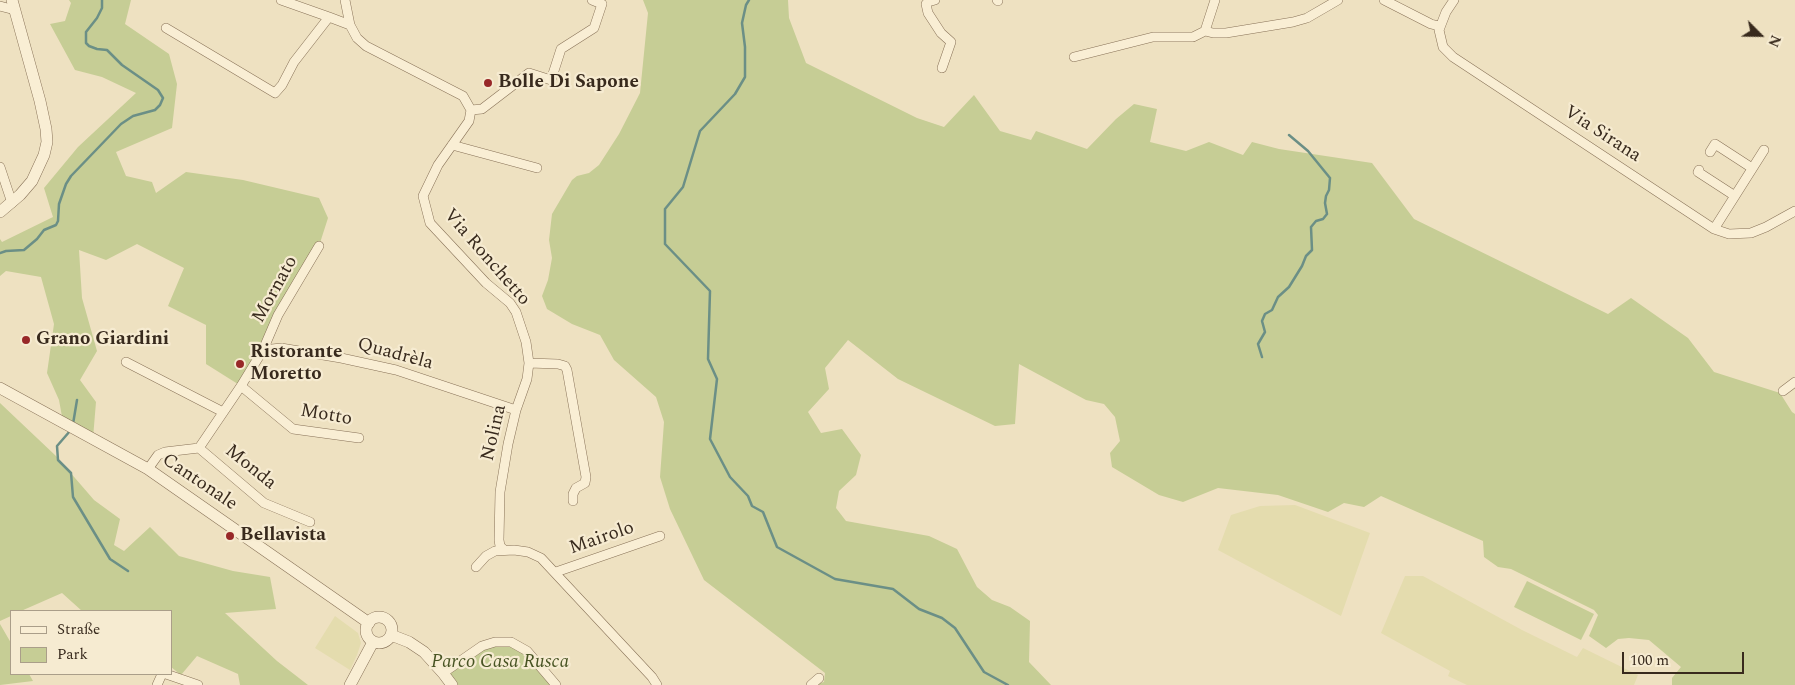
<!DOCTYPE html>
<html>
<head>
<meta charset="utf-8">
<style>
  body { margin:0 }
  #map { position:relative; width:1795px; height:685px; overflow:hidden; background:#eee1c1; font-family:Spectral,serif }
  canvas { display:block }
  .legend { position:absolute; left:10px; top:610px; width:162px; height:65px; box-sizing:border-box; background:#f6ebd1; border:1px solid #aa9e89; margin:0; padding:6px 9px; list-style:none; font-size:15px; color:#382a1d }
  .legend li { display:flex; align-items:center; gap:10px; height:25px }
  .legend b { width:25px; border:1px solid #aa9e89 }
  .north { position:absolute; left:1735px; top:10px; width:50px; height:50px; -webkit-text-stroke:4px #f6ebd1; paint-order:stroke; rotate:113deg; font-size:14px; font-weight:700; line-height:20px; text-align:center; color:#382a1d }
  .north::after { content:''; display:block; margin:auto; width:18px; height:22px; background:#382a1d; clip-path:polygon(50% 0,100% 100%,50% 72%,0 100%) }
  .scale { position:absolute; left:1622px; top:652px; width:122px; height:22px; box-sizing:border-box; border:2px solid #382a1d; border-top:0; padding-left:6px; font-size:15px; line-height:18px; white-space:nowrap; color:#382a1d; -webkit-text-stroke:4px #f6ebd1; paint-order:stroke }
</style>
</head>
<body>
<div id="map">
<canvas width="1795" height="685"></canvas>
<ul class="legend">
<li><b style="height:6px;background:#f9eed4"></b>Straße</li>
<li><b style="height:14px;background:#c6cd95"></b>Park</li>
</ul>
<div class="north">N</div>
<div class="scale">100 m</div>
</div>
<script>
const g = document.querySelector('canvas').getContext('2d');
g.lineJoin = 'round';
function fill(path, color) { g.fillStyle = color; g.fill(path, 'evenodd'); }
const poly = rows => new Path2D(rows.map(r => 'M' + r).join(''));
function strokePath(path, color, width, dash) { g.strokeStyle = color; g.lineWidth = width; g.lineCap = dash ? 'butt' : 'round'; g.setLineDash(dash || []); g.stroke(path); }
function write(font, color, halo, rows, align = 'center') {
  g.font = font + ' Spectral,serif'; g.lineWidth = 4.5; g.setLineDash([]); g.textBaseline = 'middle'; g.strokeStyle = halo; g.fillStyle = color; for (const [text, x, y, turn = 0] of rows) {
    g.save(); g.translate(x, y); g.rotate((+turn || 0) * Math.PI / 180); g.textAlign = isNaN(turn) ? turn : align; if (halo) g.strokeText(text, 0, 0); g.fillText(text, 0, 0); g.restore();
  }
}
fill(poly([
  [1295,505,1370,533,1341,616,1218,550,1231,515,1260,506],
  [1405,576,1423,576,1522,630,1577,657,1583,648,1638,675,1634,685,1467,685,1448,676,1450,671,1381,633],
  [335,616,358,633,361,643,357,655,350,670,315,648]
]), '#e4dcae');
fill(poly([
  [69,0,131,0,125,24,169,54,177,84,172,128,116,152,126,176,152,182,156,193,186,172,243,180,319,198,328,218,319,246,241,386,206,364,206,325,168,306,184,268,137,244,106,260,79,250,82,298,97,351,80,380,96,402,93,438,63,422,59,400,47,373,54,324,41,277,6,271,0,276,0,239,2,242,53,217,44,188,78,147,136,93,102,77,75,70,50,24,65,21,71,3],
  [643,0,788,0,789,18,806,63,917,118,944,127,974,95,1000,131,1031,140,1036,131,1087,149,1116,119,1134,104,1157,109,1150,142,1186,151,1209,142,1243,155,1252,142,1279,149,1372,163,1414,219,1608,314,1631,298,1688,338,1714,372,1780,393,1792,412,1795,414,1795,685,1672,685,1672,678,1681,667,1649,640,1629,638,1618,639,1606,648,1589,636,1598,615,1594,610,1511,569,1498,567,1484,557,1483,541,1381,496,1364,507,1344,503,1328,512,1278,495,1218,488,1183,502,1159,495,1112,467,1110,453,1120,441,1115,417,1104,404,1086,400,1019,364,1015,424,995,426,898,379,848,340,825,368,829,389,808,412,821,433,842,429,861,455,856,475,839,491,836,508,846,521,929,536,957,549,977,587,992,600,1010,607,1030,621,1029,662,1051,685,813,685,824,682,825,673,704,580,670,509,660,477,664,422,656,397,614,360,600,335,572,324,547,309,542,296,548,280,552,258,549,240,552,214,572,180,577,176,589,173,599,165,619,134,640,93,648,13],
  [0,403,56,456,94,500,120,519,114,545,124,551,150,527,179,556,233,571,270,577,276,609,225,613,277,661,308,685,240,685,238,674,197,656,181,675,171,667,171,611,82,611,62,593,21,611,11,611,11,616,0,621],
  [1527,581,1594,614,1581,640,1514,607],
  [0,624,11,643,11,674,29,674,33,681,0,685],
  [519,645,556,685,452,685,443,673,482,646]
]), '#c6cd95');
strokePath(poly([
  [749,0,746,5,742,23,745,47,745,77,735,94,700,131,683,187,665,209,665,244,710,291,708,359,717,379,710,439,730,477,748,496,752,506,763,512,777,547,835,579,893,589,919,609,942,618,955,628,984,672,1008,685],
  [0,253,6,251,24,250,37,239,44,230,56,225,58,221,59,204,66,184,71,176,121,124,133,116,155,110,160,105,163,98,158,90,122,65,107,50,97,49,89,46,86,43,86,32,97,18,102,8,102,0],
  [1262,357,1258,344,1265,332,1262,321,1265,314,1272,310,1278,297,1289,287,1302,266,1306,256,1312,250,1311,227,1316,221,1323,219,1327,214,1325,203,1326,196,1329,190,1330,178,1308,151,1289,135],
  [73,424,77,400],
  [70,431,57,446,58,460,71,473,73,497,110,559,128,571]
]), '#6b8f86', 2.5);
const minor = poly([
  [281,0,329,17],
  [345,0,350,25,357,38,366,46,463,96,471,110,469,121,438,165,423,196,430,223,486,283,510,303,516,312,526,342,529,363,527,379,516,410,508,444,500,492,499,540,500,546,504,550],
  [935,0,928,2,926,4,928,13,941,33,951,42,942,68],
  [997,0,998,1],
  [1384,0,1431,24,1439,26],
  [1454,0,1446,12,1439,30,1443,47,1453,57,1714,229,1729,234,1751,233,1766,227,1795,211],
  [0,6,15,10],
  [166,28,275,93,282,85,294,62,329,17,350,25],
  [1205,31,1215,0],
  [1074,57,1153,37,1193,37,1205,31,1213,33,1226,33,1293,22,1307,18,1338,0],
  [471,110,482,109,529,73,551,80,561,49,594,28,602,4,592,0],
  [452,145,537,168],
  [1710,152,1715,144,1752,168],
  [0,167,12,203],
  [1699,170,1698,172,1735,196],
  [1714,229,1764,150],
  [263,350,281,348,341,358,396,370,516,410],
  [126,362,223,412],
  [529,363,558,364,565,366,567,370,586,477,585,483,576,488,573,494,573,501],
  [241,386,293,429,359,438],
  [1783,391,1795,382],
  [199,448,264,503,310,522],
  [148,469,158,455,165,452,199,448,241,386,263,350,278,315,319,246],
  [476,567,486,556,495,551,514,550,528,552,541,558,652,677,657,685],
  [556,572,660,536],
  [443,673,482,646,495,642,511,642,527,651,556,685],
  [166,674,198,685],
  [157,685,162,674],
  [811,685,819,678]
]);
const tertiary = poly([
  [0,212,20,195,32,181,44,155,47,142,46,129,40,101,12,0],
  [0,388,148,469,369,623],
  '366 630a13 13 0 1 1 26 0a13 13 0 1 1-26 0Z',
  [391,635,409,642,424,652,443,673,452,685],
  [350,685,373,642]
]);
strokePath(minor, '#887258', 10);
strokePath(tertiary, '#887258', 12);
strokePath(minor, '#f9eed4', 9);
strokePath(tertiary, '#f9eed4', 11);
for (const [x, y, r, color] of [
  [488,83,5,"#982828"],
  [26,340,5,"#982828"],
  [240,364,5,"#982828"],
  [230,536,5,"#982828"]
]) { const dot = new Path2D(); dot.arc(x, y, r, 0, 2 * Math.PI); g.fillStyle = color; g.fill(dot); strokePath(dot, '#f6ebd1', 2); }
write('bold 19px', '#382a1d', '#f6ebd1', [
  ["Bolle Di Sapone",498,83],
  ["Grano Giardini",36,340],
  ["Ristorante",250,353],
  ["Moretto",250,375],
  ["Bellavista",240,536]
], 'left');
write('19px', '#382a1d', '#f6ebd1', [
  ["Via Sirana",1602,135,33],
  ["Via Ronchetto",486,258,49],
  ["Mornato",276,290,-61],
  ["Quadrèla",395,355,15],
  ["Motto",326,416,10],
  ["Nolina",495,433,-77],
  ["Monda",250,468,39],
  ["Cantonale",199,483,34],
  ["Mairolo",602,539,-19]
]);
write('italic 19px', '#485423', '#f6ebd1', [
  ["Parco Casa Rusca",500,663]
]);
</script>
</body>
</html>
